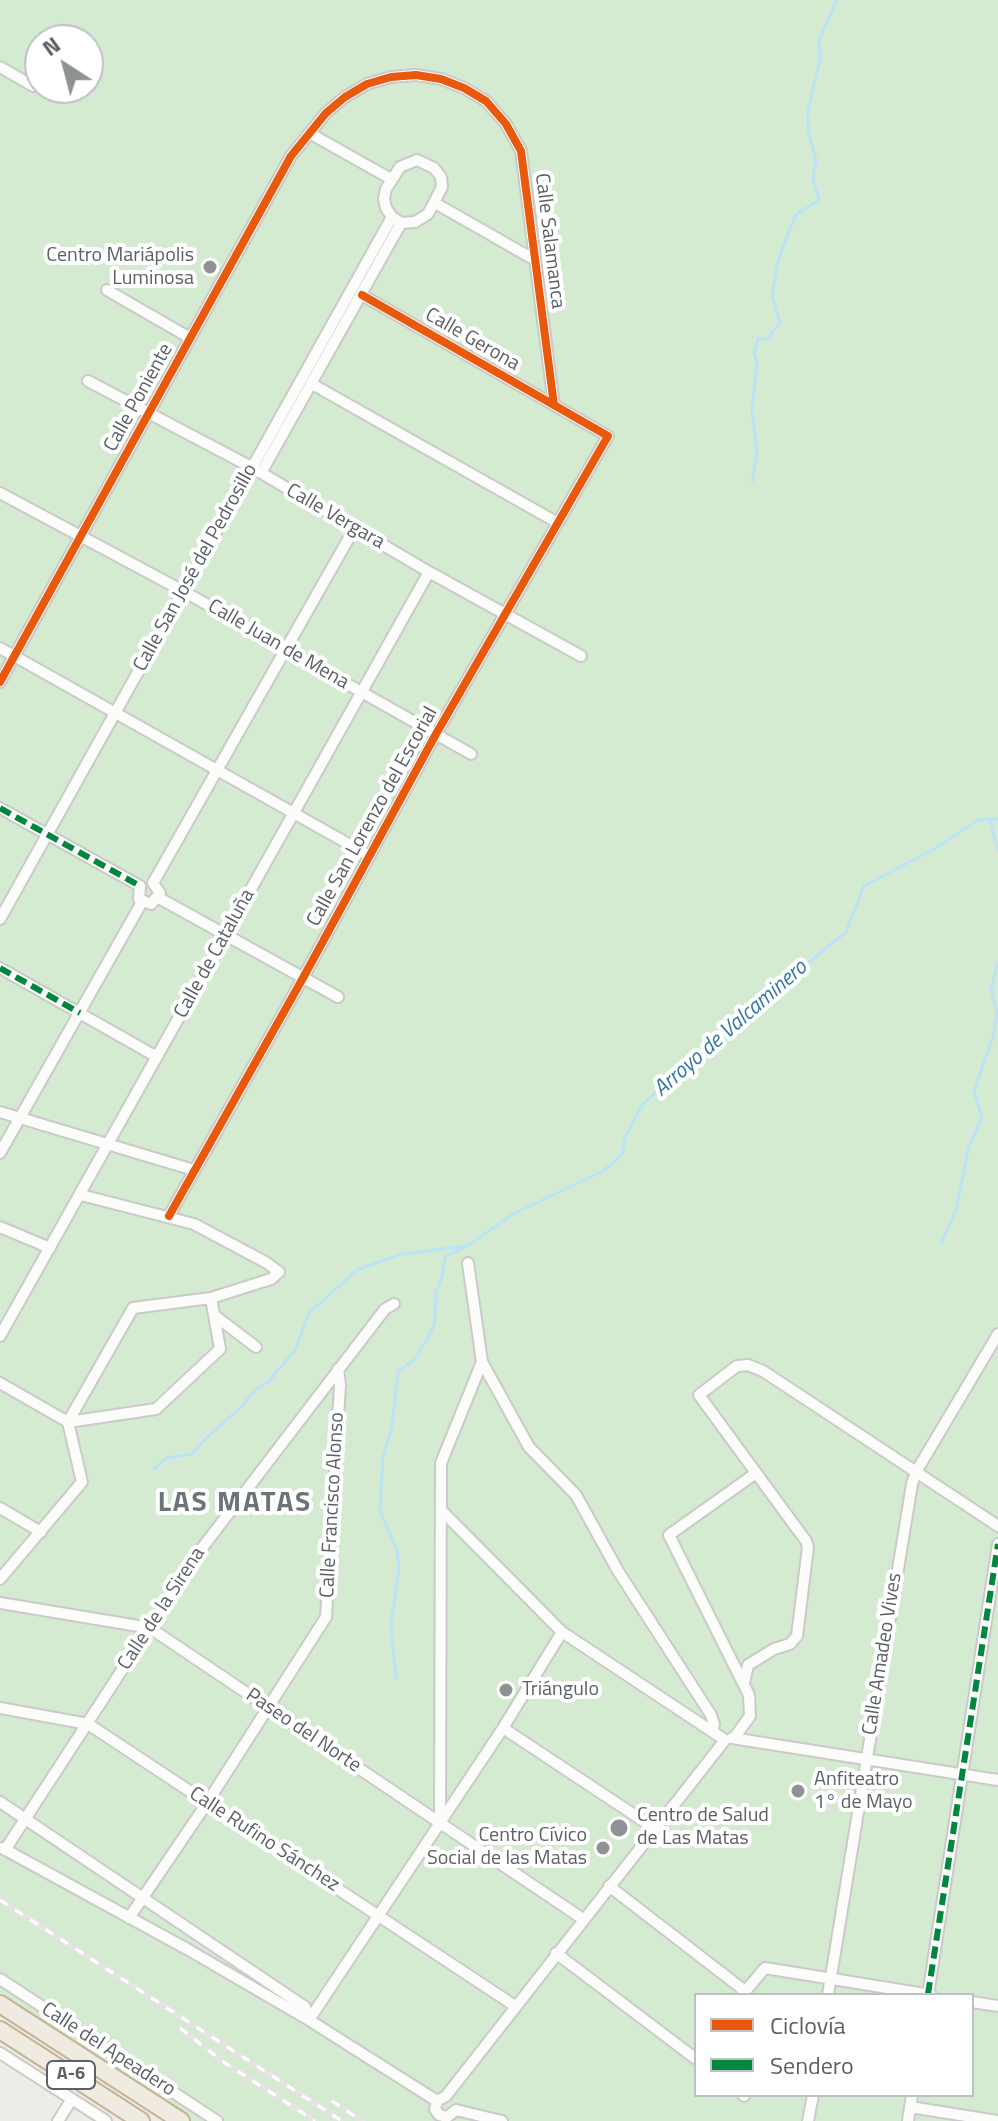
<!DOCTYPE html>
<html>
<head>
<meta charset="utf-8">
<style>
  body { margin:0 }
  #map { position:relative; width:998px; height:2121px; overflow:hidden; background:#edece7; font-family:"Titillium Web",sans-serif }
  canvas { display:block }
  .legend { position:absolute; left:694px; top:1993px; width:280px; height:104px; box-sizing:border-box; background:#fff; border:2px solid #bec0c2; margin:0; padding:10px 14px; list-style:none; font-size:24px; color:#5c6166 }
  .legend li { display:flex; align-items:center; gap:16px; height:40px }
  .legend b { width:40px; border:2px solid #bec0c2 }
  .north { position:absolute; left:24px; top:24px; width:80px; height:80px; box-sizing:border-box; background:#fff; border:2px solid #bec0c2; border-radius:50%; rotate:324deg; font-size:22px; font-weight:700; line-height:32px; text-align:center; color:#5c6166 }
  .north::after { content:''; display:block; margin:auto; width:28px; height:36px; background:#8f9293; clip-path:polygon(50% 0,100% 100%,50% 72%,0 100%) }
</style>
</head>
<body>
<div id="map">
<canvas width="998" height="2121"></canvas>
<ul class="legend">
<li><b style="height:10px;background:#e8590c"></b>Ciclovía</li>
<li><b style="height:10px;background:#00873e"></b>Sendero</li>
</ul>
<div class="north">N</div>
</div>
<script>
const g = document.querySelector('canvas').getContext('2d');
g.lineJoin = 'round';
function fill(path, color) { g.fillStyle = color; g.fill(path, 'evenodd'); }
const poly = rows => new Path2D(rows.map(r => 'M' + r).join(''));
function strokePath(path, color, width, dash) { g.strokeStyle = color; g.lineWidth = width; g.lineCap = dash ? 'butt' : 'round'; g.setLineDash(dash || []); g.stroke(path); }
function write(font, color, halo, rows, align = 'center') {
  g.font = font + ' "Titillium Web",sans-serif'; g.lineWidth = 8; g.setLineDash([]); g.textBaseline = 'middle'; g.strokeStyle = halo; g.fillStyle = color; for (const [text, x, y, turn = 0] of rows) {
    g.save(); g.translate(x, y); g.rotate((+turn || 0) * Math.PI / 180); g.textAlign = isNaN(turn) ? turn : align; if (halo) g.strokeText(text, 0, 0); g.fillText(text, 0, 0); g.restore();
  }
}
fill(poly([
  [0,0,998,0,998,2121,176,2121,0,2014],
  [40,40,88,40,88,88,40,88],
  [696,1995,972,1995,972,2095,696,2095]
]), '#d5ebd1');
strokePath(poly([
  [752,482,757,452,752,411,757,362,754,353,758,339,767,339,780,323,772,295,778,261,790,229,796,215,819,200,813,179,816,160,809,135,808,111,820,59,819,40,837,0],
  [990,820,998,851],
  [941,1244,956,1210,969,1146,982,1118,974,1091,994,1034,997,1011,991,989,998,963],
  [154,1469,166,1458,192,1454,204,1440,240,1408,256,1389,269,1381,295,1350,309,1313,357,1270,401,1254,465,1246],
  [396,1679,391,1625,399,1567,397,1550,380,1511,383,1457,392,1426,398,1372,415,1359,430,1334,435,1322,436,1291,442,1277,445,1257,468,1245,515,1213,603,1171,622,1155,625,1137,643,1104,681,1070,722,1043,761,1001,846,932,864,886,936,848,978,820,998,819]
]), '#bbe3f8', 3);
const minor = poly([
  [0,67,33,86],
  [311,134,391,179],
  [417,160,434,168,441,177,442,187,428,214,415,222,401,223,392,217,386,208,384,199,386,189,400,167,417,160],
  [435,203,535,260],
  [107,290,190,338],
  [88,381,253,468,429,572,581,656],
  [312,384,558,523],
  [261,473,401,223],
  [0,493,183,591,471,754],
  [0,648,370,856],
  [0,682,291,156,326,113,345,97,367,84,391,77,416,75,441,79,464,88,486,101,506,124,521,151,554,405],
  [0,808,140,886],
  [153,883,354,529],
  [140,886,139,899,151,904,160,893,153,883],
  [159,898,338,997],
  [0,919,392,217],
  [0,968,157,1057],
  [0,1112,194,1170],
  [0,1153,142,902],
  [169,1216,303,978,436,734,608,436,362,295],
  [0,1227,50,1248],
  [468,1263,482,1362,529,1447,576,1495,618,1571,711,1715,714,1724,713,1730],
  [214,1315,256,1347],
  [0,1336,429,572],
  [0,1383,68,1422],
  [68,1422,156,1409,220,1349,211,1298],
  [0,1508,41,1532],
  [443,1512,562,1632,725,1740],
  [0,1579,82,1482,68,1422,133,1308,211,1298,271,1279,279,1272,267,1263,194,1224,81,1195],
  [0,1603,150,1628,583,1919],
  [744,1683,748,1665,774,1649,790,1644,797,1636,808,1547,806,1541,699,1395,737,1366,748,1365,763,1371,998,1526],
  [0,1708,88,1724,515,2006],
  [503,1728,654,1828],
  [732,1738,998,1780],
  [734,1738,750,1716,749,1695,669,1535,756,1473],
  [0,1802,305,2007,309,2020],
  [440,1823,441,1463,482,1362],
  [2,1848,187,1949,309,2020,437,2101],
  [5,1850,196,1556,385,1309,394,1304],
  [609,1886,745,1991],
  [129,1918,207,1803,326,1617,340,1385,338,1369],
  [556,1953,696,2059],
  [0,1979,217,2121],
  [742,1995,765,1968,931,1995],
  [828,1995,912,1484,916,1472,998,1334],
  [928,1995,998,1544],
  [972,2002,998,2006],
  [309,2020,503,1728,562,1632],
  [0,2053,106,2121],
  [743,2095,744,2096],
  [437,2101,446,2096,725,1740],
  [437,2101,435,2109,439,2115,447,2117,456,2110],
  [910,2107,998,2121],
  [456,2110,502,2121],
  [58,2121,72,2099],
  [808,2121,813,2095],
  [908,2121,912,2095]
]);
const highway = poly([
  [0,2004,181,2121],
  [0,2030,141,2121]
]);
strokePath(minor, '#cacac9', 14);
strokePath(highway, '#c5b394', 20);
strokePath(minor, '#fcfcfb', 10);
strokePath(highway, '#f0ebe1', 16);
const rail = poly([
  [0,1900,342,2121],
  [180,2028,225,2063,315,2121],
  [332,2101,362,2121]
]);
strokePath(rail, '#e4e4e3', 6);
strokePath(rail, '#fff', 3, [9]);
strokePath(poly([
  [0,808,140,886],
  [0,968,80,1013],
  [928,1994,998,1544]
]), '#00873e', 6, [12, 6]);
strokePath(poly([
  [0,682,291,156,326,113,345,97,367,84,391,77,416,75,441,79,464,88,486,101,506,124,521,151,554,405],
  [169,1216,303,978,436,734,608,436,362,295]
]), '#e8590c', 8);
for (const [x, y, r, color] of [
  [210,267,8,"#8f9293"],
  [506,1690,8,"#8f9293"],
  [798,1791,8,"#8f9293"],
  [619,1828,10,"#8f9293"],
  [603,1848,8,"#8f9293"]
]) { const dot = new Path2D(); dot.arc(x, y, r, 0, 2 * Math.PI); g.fillStyle = color; g.fill(dot); strokePath(dot, '#fff', 3); }
for (const [x, y, w] of [
  [71,2075,48]
]) { const box = new Path2D(); box.roundRect(x - w / 2, y - 14, w, 28, 6); g.fillStyle = '#fff'; g.fill(box); strokePath(box, '#5c6166', 2); }
write('bold 18px', '#5c6166', null, [
  ["A-6",71,2075]
]);
write('20px', '#5c6166', '#fff', [
  ["Calle Salamanca",549,241,83],
  ["Calle Gerona",472,340,30],
  ["Calle Poniente",139,398,-61],
  ["Calle Vergara",335,517,30],
  ["Calle San José del Pedrosillo",196,568,-61],
  ["Calle Juan de Mena",278,645,30],
  ["Calle San Lorenzo del Escorial",373,817,-61],
  ["Calle de Cataluña",215,954,-61],
  ["Calle Francisco Alonso",333,1505,-87],
  ["Calle de la Sirena",162,1609,-57],
  ["Calle Amadeo Vives",883,1654,-81],
  ["Paseo del Norte",303,1731,34],
  ["Calle Rufino Sánchez",264,1840,33],
  ["Calle del Apeadero",108,2050,33]
]);
write('20px', '#5c6166', '#fff', [
  ["Centro Mariápolis",194,256,"right"],
  ["Luminosa",194,279,"right"],
  ["Triángulo",522,1690],
  ["Anfiteatro",814,1780],
  ["1° de Mayo",814,1803],
  ["Centro de Salud",637,1816],
  ["de Las Matas",637,1839],
  ["Centro Cívico",587,1836,"right"],
  ["Social de las Matas",587,1859,"right"]
], 'left');
write('italic 22px', '#3476a8', '#fff', [
  ["Arroyo de Valcaminero",731,1029,-41]
]);
g.letterSpacing = '2px';
write('bold 28px', '#6d7478', '#fff', [
  ["LAS MATAS",235,1504]
]);
g.letterSpacing = '0px';
</script>
</body>
</html>
